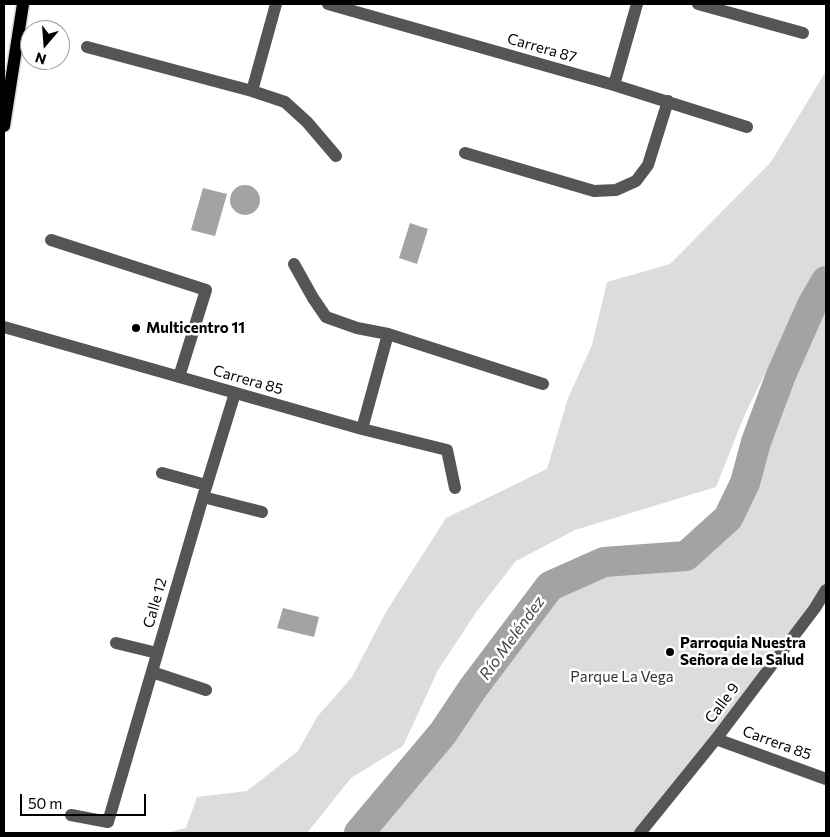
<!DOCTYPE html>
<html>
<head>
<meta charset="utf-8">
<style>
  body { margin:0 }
  #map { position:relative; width:830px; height:837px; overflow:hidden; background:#fff; font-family:Commissioner,sans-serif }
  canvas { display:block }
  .frame { position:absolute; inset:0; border:5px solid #000; pointer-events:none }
  .north { position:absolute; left:20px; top:20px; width:50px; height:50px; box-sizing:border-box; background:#fff; border:1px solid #999; border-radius:50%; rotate:198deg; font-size:14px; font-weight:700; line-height:20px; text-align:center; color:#000 }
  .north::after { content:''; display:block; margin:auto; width:18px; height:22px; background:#000; clip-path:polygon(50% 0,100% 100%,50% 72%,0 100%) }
  .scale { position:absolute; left:20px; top:794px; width:126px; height:22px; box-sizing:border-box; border:2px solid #000; border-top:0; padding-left:6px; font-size:15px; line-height:18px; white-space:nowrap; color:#000; -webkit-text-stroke:4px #fff; paint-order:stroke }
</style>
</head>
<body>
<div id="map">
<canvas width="830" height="837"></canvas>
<div class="frame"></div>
<div class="north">N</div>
<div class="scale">50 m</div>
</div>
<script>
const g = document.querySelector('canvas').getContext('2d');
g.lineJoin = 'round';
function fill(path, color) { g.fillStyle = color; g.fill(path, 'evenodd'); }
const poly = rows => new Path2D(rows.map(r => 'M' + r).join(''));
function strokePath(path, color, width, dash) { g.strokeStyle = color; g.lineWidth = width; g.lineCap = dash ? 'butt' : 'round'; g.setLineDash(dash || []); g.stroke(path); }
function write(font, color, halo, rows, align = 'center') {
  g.font = font + ' Commissioner,sans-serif'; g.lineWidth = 5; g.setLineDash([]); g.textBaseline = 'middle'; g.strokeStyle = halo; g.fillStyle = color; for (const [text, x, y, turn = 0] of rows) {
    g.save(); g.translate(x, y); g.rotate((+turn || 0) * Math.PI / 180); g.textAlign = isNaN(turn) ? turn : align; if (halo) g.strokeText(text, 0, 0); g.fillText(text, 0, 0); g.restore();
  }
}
fill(poly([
  [826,71,826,266,789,325,745,414,716,487,575,530,516,561,477,611,438,670,403,746,351,778,307,833,166,833,186,828,197,797,247,791,298,751,317,717,352,677,386,612,446,518,547,469,568,398,592,345,607,282,670,264,771,162],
  [826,281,826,590,640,833,359,833,443,734,473,688,550,586,604,562,686,556,728,518,745,483,756,442,781,375,812,305]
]), '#dcdcdc');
fill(poly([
  '230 200a15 15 0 1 1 30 0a15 15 0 1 1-30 0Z',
  [203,188,227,194,215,236,191,230],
  [410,223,428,229,417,264,399,258],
  [283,608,319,617,314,637,277,628]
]), '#a3a3a3');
strokePath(poly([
  [359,833,443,733,473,688,550,586,604,562,686,556,728,518,745,483,756,442,781,375,812,305,826,281]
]), '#a3a3a3', 30);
const major = poly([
  [4,126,23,4]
]);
strokePath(major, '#dbdbdb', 15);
strokePath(poly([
  [328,4,614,85,747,127],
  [698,4,803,33],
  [87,47,252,91,285,102,307,122,336,156],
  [614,85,637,4],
  [252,91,276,4],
  [465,153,594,191,616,190,636,181,648,165,668,101],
  [51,240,206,290,179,377],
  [294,264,313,298,326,317,357,328,388,334,543,384],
  [4,327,362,429,447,450,455,488],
  [362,429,388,334],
  [162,473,206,485],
  [203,497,262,512],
  [116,643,157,653],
  [152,672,206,690],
  [716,739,826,779],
  [71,815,108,822,203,497,235,393],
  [640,833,716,739,815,608,826,590]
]), '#555', 12);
strokePath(major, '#000', 12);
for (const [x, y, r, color] of [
  [136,328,5,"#000"],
  [670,652,5,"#000"]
]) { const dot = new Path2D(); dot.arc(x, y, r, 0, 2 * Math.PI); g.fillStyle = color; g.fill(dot); strokePath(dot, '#fff', 2); }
write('15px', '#000', '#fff', [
  ["Carrera 87",542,48,16],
  ["Carrera 85",248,380,16],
  ["Calle 12",155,603,-74],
  ["Calle 9",722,703,-53],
  ["Carrera 85",777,743,20]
]);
write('bold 15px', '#000', '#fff', [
  ["Multicentro 11",146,328],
  ["Parroquia Nuestra",680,643],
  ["Señora de la Salud",680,660]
], 'left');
write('15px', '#333', '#fff', [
  ["Parque La Vega",622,677]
]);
write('italic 16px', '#444', '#fff', [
  ["Río Meléndez",512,638,-54]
]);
</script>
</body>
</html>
